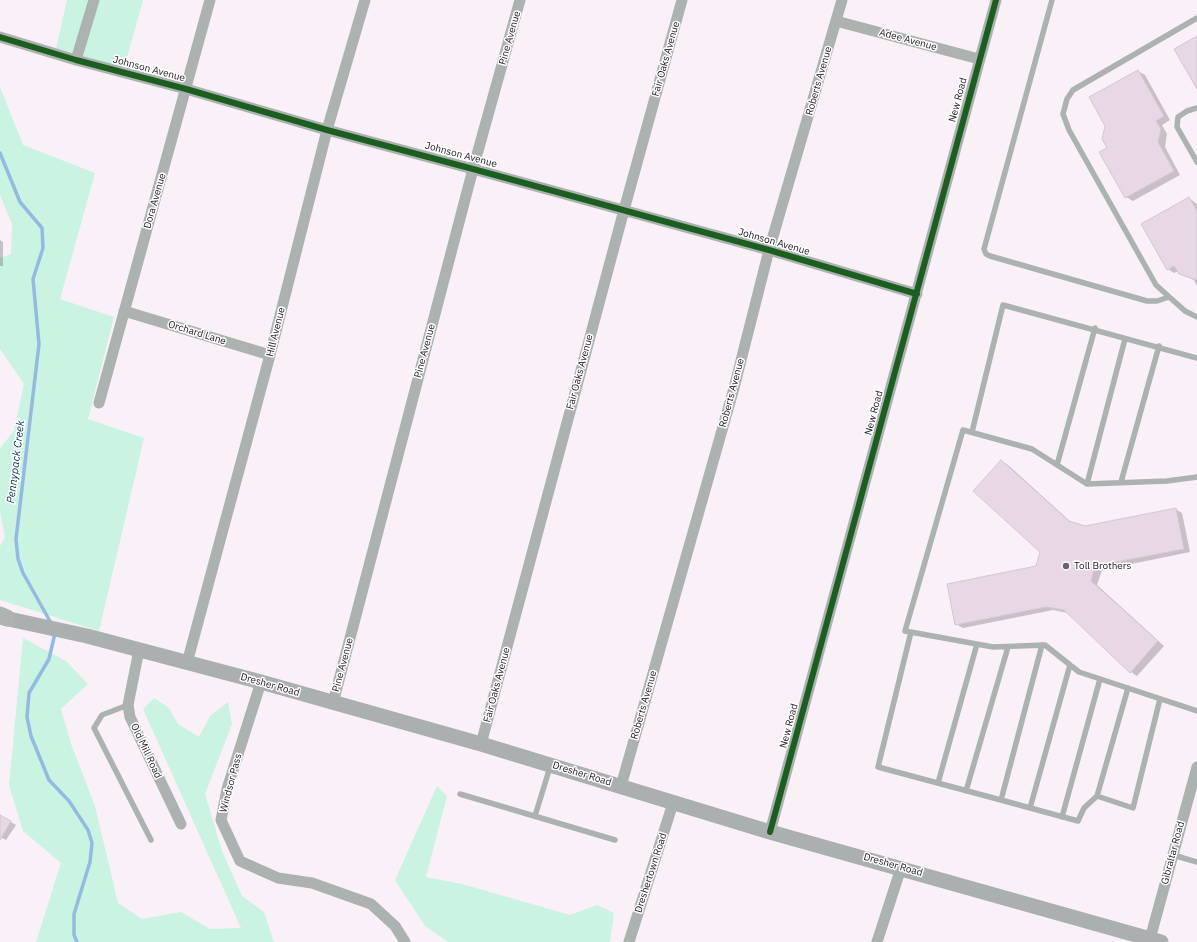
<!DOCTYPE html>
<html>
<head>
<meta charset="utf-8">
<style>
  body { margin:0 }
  canvas { display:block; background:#faf0f8 }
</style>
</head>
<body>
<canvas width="1197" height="942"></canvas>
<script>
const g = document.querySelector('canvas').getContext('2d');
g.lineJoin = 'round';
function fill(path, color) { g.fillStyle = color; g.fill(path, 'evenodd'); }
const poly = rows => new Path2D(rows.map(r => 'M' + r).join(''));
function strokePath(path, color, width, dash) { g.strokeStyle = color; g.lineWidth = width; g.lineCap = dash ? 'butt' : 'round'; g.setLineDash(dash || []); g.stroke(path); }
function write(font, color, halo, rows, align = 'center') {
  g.font = font + ' "IBM Plex Sans",sans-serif'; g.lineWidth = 3; g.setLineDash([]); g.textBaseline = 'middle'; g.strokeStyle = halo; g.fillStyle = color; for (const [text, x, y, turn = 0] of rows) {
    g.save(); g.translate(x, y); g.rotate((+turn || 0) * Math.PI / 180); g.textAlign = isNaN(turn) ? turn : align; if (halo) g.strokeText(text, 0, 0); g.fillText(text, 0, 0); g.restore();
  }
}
fill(poly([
  [67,0,143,0,124,68,56,48],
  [0,87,23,145,95,173,60,299,114,317,88,419,144,438,99,631,0,600,0,546,5,538,0,511,0,448,14,431,24,384,0,349,0,258,11,254,12,224,0,195],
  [23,638,66,661,88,684,61,709,71,744,95,806,118,903,142,919,181,912,210,929,241,928,143,709,154,698,169,708,178,724,199,737,210,716,228,702,232,724,205,794,222,851,242,896,264,912,274,942,36,942,61,863,23,831,9,785],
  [437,786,447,796,426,877,462,884,570,915,597,905,614,913,610,942,448,942,425,926,395,880]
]), '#caf3e1');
fill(poly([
  [1138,71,1145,75,1170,120,1162,125,1167,134,1165,147,1180,175,1133,201,1126,197,1108,148],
  [1189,198,1197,204,1197,286,1194,280,1180,274,1179,271,1174,273,1168,269],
  [0,240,3,242,3,266,0,266],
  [1001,461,1008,465,1072,523,1085,527,1175,509,1182,513,1190,552,1102,570,1097,585,1164,646,1137,676,1131,672,1068,613,1053,610,963,628,956,624,1037,567,1041,552],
  [0,816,16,825,6,840,0,837]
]), '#0003');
strokePath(poly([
  [0,153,20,202,42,228,43,248,33,279,39,344,16,539,18,559,23,573,51,623],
  [55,633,49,659,29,693,27,717,31,736,49,780,69,801,88,830,92,843,90,862,74,914,74,935,77,942]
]), '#95bae2', 3.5);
const building = poly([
  [1197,36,1197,89,1174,49,1197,36],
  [1138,70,1164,116,1156,121,1161,129,1158,142,1174,171,1125,198,1099,152,1107,148,1102,139,1105,126,1089,97,1138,70],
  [1189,197,1197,211,1197,280,1179,274,1174,266,1167,270,1141,224,1189,197],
  [1001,460,1069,521,1085,526,1176,508,1184,549,1095,566,1091,581,1158,641,1130,673,1064,610,1046,607,955,625,947,584,1036,566,1040,552,973,491,1001,460],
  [0,815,11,821,0,840,0,815]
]);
fill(building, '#e8d8e6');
strokePath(building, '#d2c8d0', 1);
strokePath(poly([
  [1052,0,984,249,986,254,990,256,1147,301,1157,301,1169,297],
  [1197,18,1073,90,1067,99,1063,114,1069,130,1156,285,1185,311,1197,317],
  [1197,108,1187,111,1178,117,1177,127,1197,162],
  [972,432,1003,305,1197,358],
  [1057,465,1095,328],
  [1197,477,1167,481,1087,484,1032,449,963,430,905,631,993,647,1045,645,1079,672,1197,711],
  [1121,482,1159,346],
  [1087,484,1125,339],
  [911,632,878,767,1001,800,1078,821,1084,808,1097,796,1133,808,1160,699],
  [128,705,102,715,94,728,151,840],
  [938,783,977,644],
  [966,791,1008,647],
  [460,794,615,840],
  [1097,796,1128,688],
  [1001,800,1042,645],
  [1030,808,1070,665],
  [535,816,550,767],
  [1062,817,1100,679],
  [1173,855,1197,862]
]), '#abb2b0', 5.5);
strokePath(poly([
  [836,21,979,59],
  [0,37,76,60,186,89,327,130,473,169,769,250,917,294],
  [76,60,94,0],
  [124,311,270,355],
  [99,403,210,0],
  [139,650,128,705,130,717,181,824],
  [187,663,270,355,327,130,365,0],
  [261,682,227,789,221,820,240,861,278,878,312,883,371,904,395,926,405,942],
  [333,703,473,169,520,0],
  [481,744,624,210,682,0],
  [621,786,734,388,769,250,842,0],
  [770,832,996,0],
  [1150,939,1197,767],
  [629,942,673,803],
  [877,942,901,868]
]), '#abb2b0', 11);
strokePath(poly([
  [0,617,87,636,261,682,481,744,770,832,1161,942]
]), '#aab0b0', 15);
strokePath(poly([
  [0,615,7,618]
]), '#aeb3b2', 17);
strokePath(poly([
  [0,37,76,60,186,89,327,130,473,169,769,250,917,294],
  [770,832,996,0]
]), '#1b5e20', 6);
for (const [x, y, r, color] of [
  [1066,566,4,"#6c626a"]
]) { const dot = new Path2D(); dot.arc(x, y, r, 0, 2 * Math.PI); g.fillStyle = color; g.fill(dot); strokePath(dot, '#fff', 1.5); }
write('10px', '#1f161e', '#fff', [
  ["Pine Avenue",510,38,-74],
  ["Adee Avenue",908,40,15],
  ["Fair Oaks Avenue",666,59,-74],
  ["Johnson Avenue",149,69,15],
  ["Roberts Avenue",819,81,-74],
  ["New Road",958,100,-75],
  ["Johnson Avenue",461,155,15],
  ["Dora Avenue",155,201,-74],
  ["Johnson Avenue",774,242,16],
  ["Hill Avenue",276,332,-76],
  ["Orchard Lane",197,333,17],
  ["Pine Avenue",425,351,-75],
  ["Fair Oaks Avenue",580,372,-75],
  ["Roberts Avenue",732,393,-75],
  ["New Road",874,413,-75],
  ["Pine Avenue",343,665,-75],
  ["Dresher Road",270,685,16],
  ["Fair Oaks Avenue",497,685,-75],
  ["Roberts Avenue",644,705,-74],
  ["New Road",789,726,-75],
  ["Old Mill Road",146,751,65],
  ["Dresher Road",582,774,17],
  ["Windsor Pass",231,783,-75],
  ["Gibraltar Road",1173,853,-75],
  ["Dresher Road",893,865,16],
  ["Dreshertown Road",651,873,-72]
]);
write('10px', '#1f161e', '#fff', [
  ["Toll Brothers",1074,566]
], 'left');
write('italic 11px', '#022f51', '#fff', [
  ["Pennypack Creek",16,462,-83]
]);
</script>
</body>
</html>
